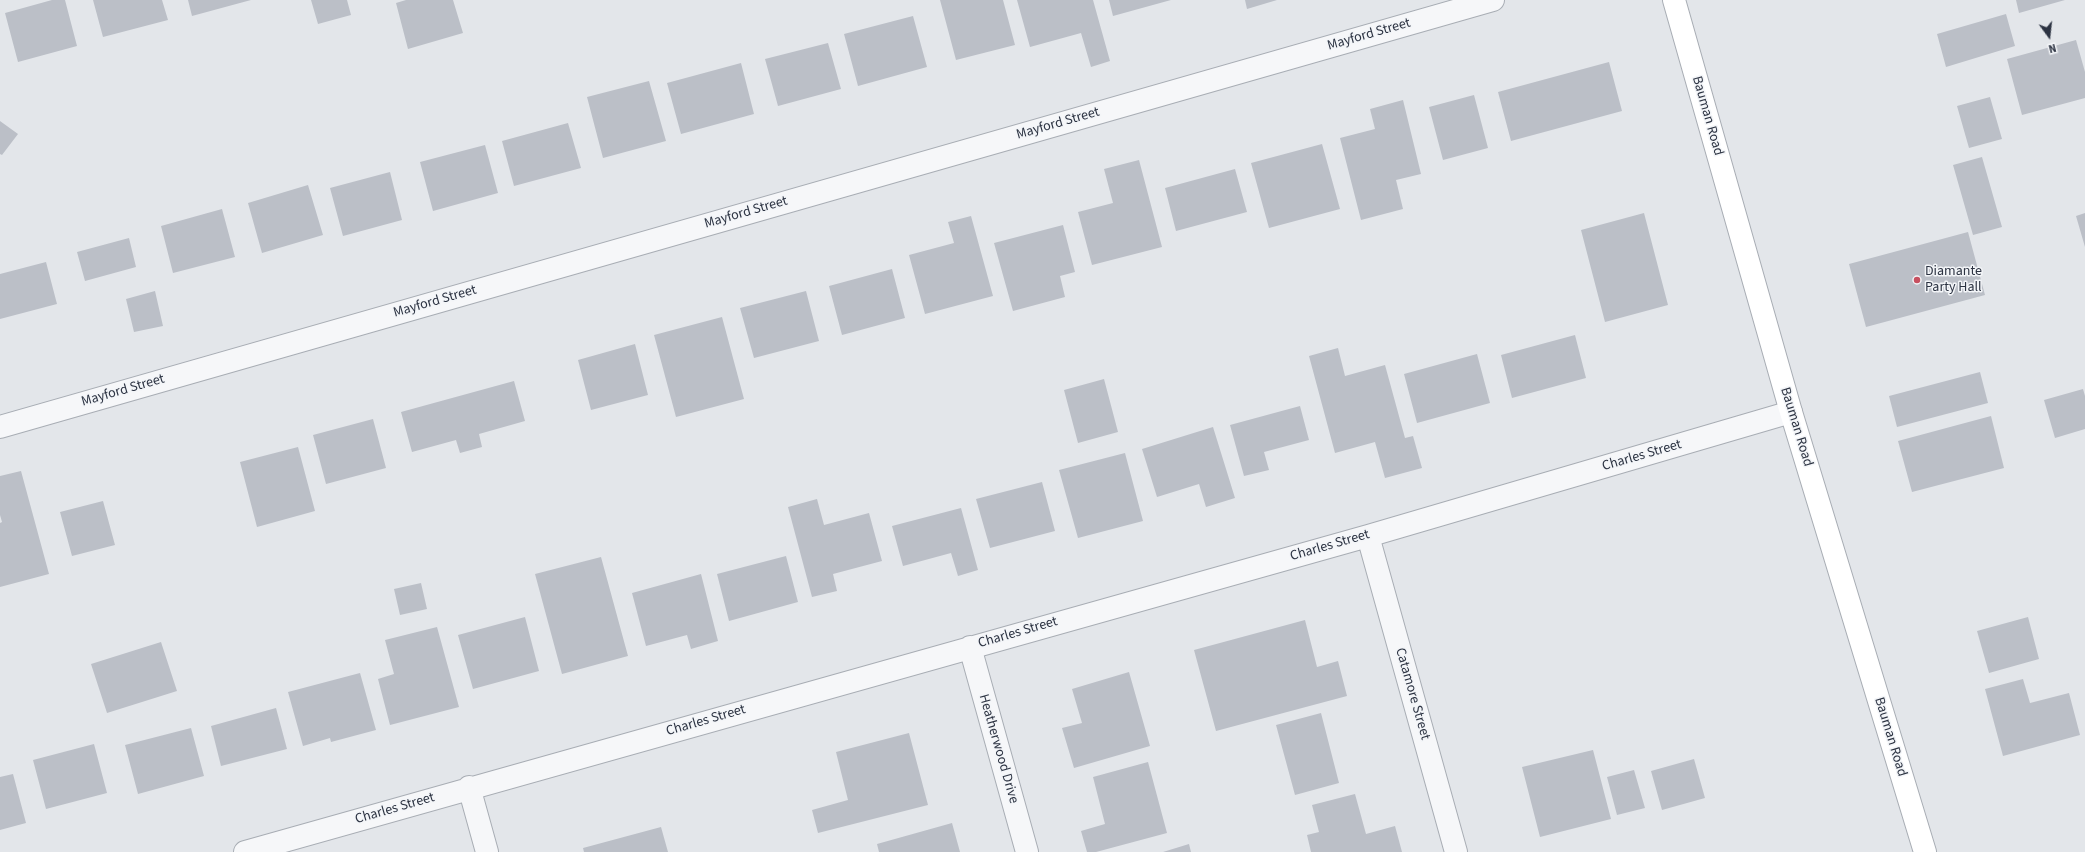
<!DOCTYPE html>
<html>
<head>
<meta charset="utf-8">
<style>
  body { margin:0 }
  #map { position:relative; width:2085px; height:852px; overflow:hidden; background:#e3e6ea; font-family:"Source Sans 3",sans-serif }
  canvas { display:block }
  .north { position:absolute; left:2029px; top:16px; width:40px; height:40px; -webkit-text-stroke:3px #f3f5f8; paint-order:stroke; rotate:165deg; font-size:11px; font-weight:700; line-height:16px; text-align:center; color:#2c3342 }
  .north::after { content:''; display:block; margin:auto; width:14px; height:18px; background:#2c3342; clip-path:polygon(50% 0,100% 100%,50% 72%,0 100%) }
</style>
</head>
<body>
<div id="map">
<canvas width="2085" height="852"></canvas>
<div class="north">N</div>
</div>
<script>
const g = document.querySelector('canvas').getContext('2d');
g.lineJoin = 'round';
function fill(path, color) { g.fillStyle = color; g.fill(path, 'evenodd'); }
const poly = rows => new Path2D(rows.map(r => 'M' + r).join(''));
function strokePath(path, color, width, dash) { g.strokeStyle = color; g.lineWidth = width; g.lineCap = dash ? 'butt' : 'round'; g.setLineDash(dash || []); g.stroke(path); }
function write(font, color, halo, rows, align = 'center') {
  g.font = font + ' "Source Sans 3",sans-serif'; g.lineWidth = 3; g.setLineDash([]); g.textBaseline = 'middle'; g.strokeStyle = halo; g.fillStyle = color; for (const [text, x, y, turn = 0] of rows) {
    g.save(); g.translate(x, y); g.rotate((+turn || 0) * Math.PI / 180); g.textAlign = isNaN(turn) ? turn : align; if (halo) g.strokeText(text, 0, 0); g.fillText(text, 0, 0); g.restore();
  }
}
fill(poly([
  [52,0,65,0,77,46,18,62,5,13],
  [93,0,162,0,168,20,103,37],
  [188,0,251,0,192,16],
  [311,0,347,0,351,15,318,24],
  [406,0,453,0,463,33,408,49,396,3],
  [940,0,1003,0,1015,45,956,60],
  [1017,0,1093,0,1110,61,1091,67,1081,33,1030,47],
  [1109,0,1171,0,1113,16],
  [1245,0,1277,0,1247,9],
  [2016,0,2065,0,2019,13],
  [2006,14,2015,46,1946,67,1937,34],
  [913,16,927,67,858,86,844,34],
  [2076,40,2085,72,2085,98,2022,115,2007,59],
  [828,43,841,89,778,106,765,59],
  [1609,62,1622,111,1511,141,1498,92],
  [741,63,754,114,681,134,667,83],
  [649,81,666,141,603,158,587,97],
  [1474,95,1488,148,1443,160,1429,107],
  [1990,97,2002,139,1969,148,1957,106],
  [1403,100,1421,174,1396,180,1403,209,1361,220,1340,138,1375,129,1370,109],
  [0,121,18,134,2,155,0,154],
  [568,123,581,168,514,186,502,141],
  [1322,144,1340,209,1269,228,1251,163],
  [485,145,498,193,433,211,420,162],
  [1982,157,2002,227,1973,235,1953,165],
  [1139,160,1162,247,1092,265,1078,212,1113,203,1104,169],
  [1235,169,1247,212,1176,231,1165,188],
  [390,172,402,220,343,236,330,188],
  [308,185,323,235,262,253,248,203],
  [222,209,235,257,173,273,161,226],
  [1644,213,1668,305,1605,322,1581,230],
  [2085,213,2085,247,2076,216],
  [971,216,993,296,925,314,909,255,954,243,948,222],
  [1063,225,1075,272,1060,276,1065,297,1013,311,994,243],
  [1968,232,1985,295,1866,327,1849,264],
  [129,238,136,267,85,281,77,252],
  [46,262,57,304,0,319,0,274],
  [892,269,905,318,842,335,829,286],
  [155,291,163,326,134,332,126,299],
  [806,291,819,341,754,358,740,308],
  [722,317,744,399,676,417,654,335],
  [1575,335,1586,378,1512,398,1501,355],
  [635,344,648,395,591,410,578,360],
  [1338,348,1345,376,1385,365,1405,438,1413,436,1422,468,1385,478,1375,442,1335,453,1309,356],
  [1477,354,1490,403,1417,423,1404,374],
  [1980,372,1988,403,1897,427,1889,396],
  [1104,379,1118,432,1078,443,1064,390],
  [514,381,525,421,479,434,482,447,460,453,456,440,412,452,401,412],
  [2083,389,2085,396,2085,429,2055,438,2044,400],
  [1300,406,1309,440,1264,452,1269,470,1244,476,1230,425],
  [1991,416,2004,468,1912,492,1898,441],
  [373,419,386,468,326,484,313,435],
  [1213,427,1235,498,1206,507,1199,484,1157,497,1142,449],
  [298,447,315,511,257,527,240,462],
  [1125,453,1143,521,1078,538,1059,470],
  [21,471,49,574,0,587,0,523,2,522,0,515,0,476],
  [1042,482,1055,531,990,548,976,499],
  [817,499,824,525,869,513,882,561,833,574,837,591,812,597,788,507],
  [103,501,115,545,72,556,60,512],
  [961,508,978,570,958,576,951,553,903,566,892,526],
  [786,556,798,602,729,621,717,574],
  [601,557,628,656,562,674,535,574],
  [701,574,718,641,691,649,687,635,646,646,632,593],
  [421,583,427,609,400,615,394,589],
  [525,617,539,671,473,689,458,635],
  [2028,617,2039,659,1989,673,1977,631],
  [1305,620,1317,667,1338,661,1347,696,1216,731,1194,650],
  [437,627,459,707,390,725,378,679,394,674,385,640],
  [161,642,177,691,107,713,91,664],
  [1129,672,1150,746,1074,768,1062,728,1082,723,1072,689],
  [360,673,376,730,331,742,330,738,303,746,288,692],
  [2023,679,2030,703,2069,693,2080,735,2003,756,1985,689],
  [276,708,287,749,221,766,211,726],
  [1321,713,1339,783,1295,795,1276,725],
  [191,728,204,776,138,794,125,745],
  [909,733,928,805,818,833,812,810,848,800,836,752],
  [94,744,107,793,46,809,33,760],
  [1593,750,1611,819,1540,837,1522,767],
  [1694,759,1705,798,1662,810,1651,771],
  [1148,762,1167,833,1096,852,1087,852,1081,831,1105,824,1093,777],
  [1634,770,1645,808,1617,815,1607,777],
  [13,774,26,823,0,830,0,777],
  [1355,794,1366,834,1395,826,1402,852,1311,852,1307,835,1319,832,1312,805],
  [952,823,960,852,879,852,877,844],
  [661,827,668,852,584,852,583,848],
  [1189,844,1191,852,1163,852]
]), '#bbbfc7');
const street = poly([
  [0,427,1493,0],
  [1368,536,1456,852],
  [970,647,1027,852],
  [469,787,487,852],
  [245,852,1368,536,1791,412]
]);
const secondary = poly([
  [1674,0,1791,412,1925,852]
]);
strokePath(street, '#a8adb4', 24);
strokePath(secondary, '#a8adb4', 24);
strokePath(street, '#f6f7f9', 22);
strokePath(secondary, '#fff', 22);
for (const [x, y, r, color] of [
  [1917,280,4,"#c75060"]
]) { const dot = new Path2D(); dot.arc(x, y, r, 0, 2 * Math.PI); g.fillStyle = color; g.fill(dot); strokePath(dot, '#f3f5f8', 1.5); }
write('14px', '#2c3342', '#f3f5f8', [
  ["Mayford Street",1369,35,-16],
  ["Bauman Road",1707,116,74],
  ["Mayford Street",1058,124,-16],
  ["Mayford Street",746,213,-16],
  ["Mayford Street",435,302,-16],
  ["Mayford Street",123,391,-16],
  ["Bauman Road",1796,427,73],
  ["Charles Street",1642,456,-16],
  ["Charles Street",1330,546,-16],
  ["Charles Street",1018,633,-16],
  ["Catamore Street",1412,694,74],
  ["Charles Street",706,721,-16],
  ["Bauman Road",1890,737,73],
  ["Heatherwood Drive",998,749,74],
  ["Charles Street",395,809,-16]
]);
write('14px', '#2c3342', '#f3f5f8', [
  ["Diamante",1925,272],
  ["Party Hall",1925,288]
], 'left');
</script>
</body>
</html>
